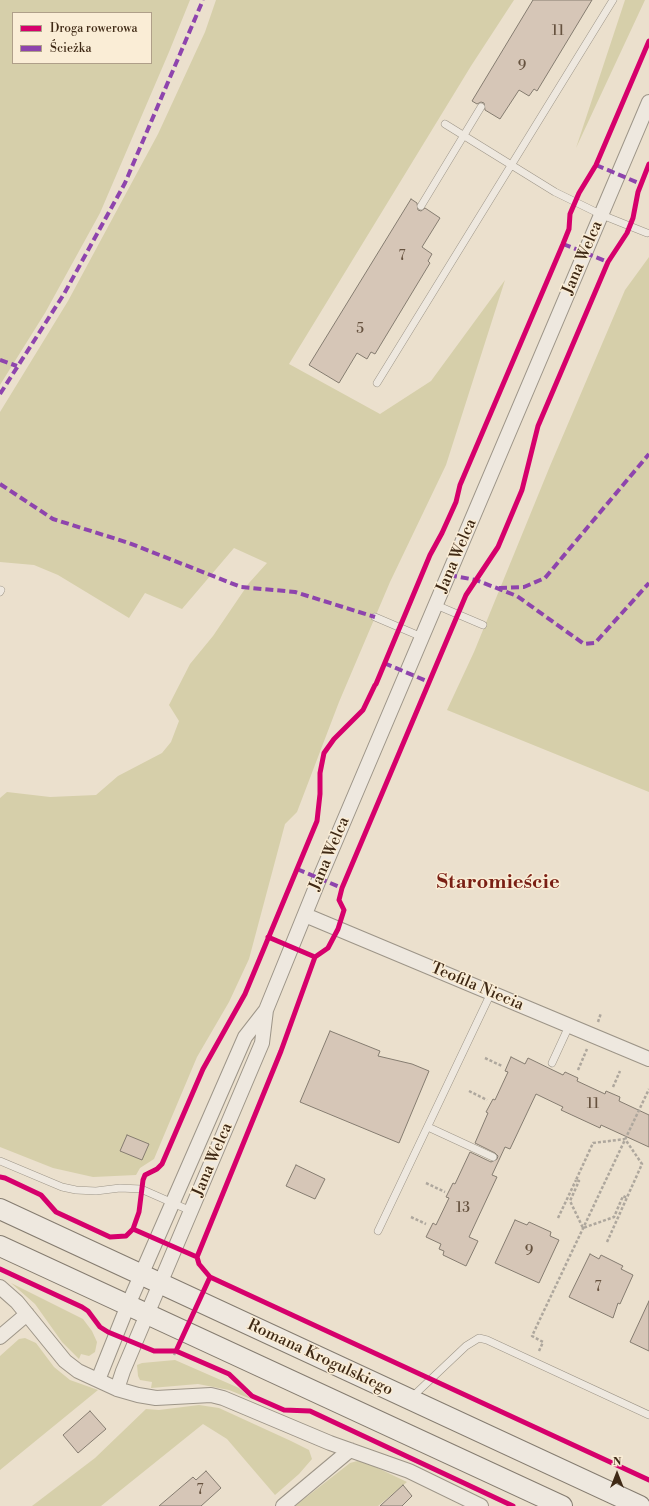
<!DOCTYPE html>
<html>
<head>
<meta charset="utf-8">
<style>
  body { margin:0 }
  #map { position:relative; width:649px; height:1506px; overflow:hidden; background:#ebe0cd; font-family:"Libre Bodoni",serif }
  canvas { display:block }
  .legend { position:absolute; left:12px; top:12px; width:140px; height:52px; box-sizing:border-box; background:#faedd6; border:1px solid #af9f89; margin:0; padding:5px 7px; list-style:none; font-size:12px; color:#3f2915 }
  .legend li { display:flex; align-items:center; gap:8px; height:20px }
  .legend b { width:20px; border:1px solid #af9f89 }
  .north { position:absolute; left:597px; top:1454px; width:40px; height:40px; -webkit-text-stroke:3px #faedd6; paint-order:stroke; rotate:0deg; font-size:11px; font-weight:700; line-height:16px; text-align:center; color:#3f2915 }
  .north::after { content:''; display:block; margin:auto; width:14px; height:18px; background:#3f2915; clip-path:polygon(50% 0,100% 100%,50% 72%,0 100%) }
</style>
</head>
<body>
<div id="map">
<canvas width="649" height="1506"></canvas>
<ul class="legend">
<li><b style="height:5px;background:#d6006c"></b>Droga rowerowa</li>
<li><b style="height:5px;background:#8e44ad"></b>Ścieżka</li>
</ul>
<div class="north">N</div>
</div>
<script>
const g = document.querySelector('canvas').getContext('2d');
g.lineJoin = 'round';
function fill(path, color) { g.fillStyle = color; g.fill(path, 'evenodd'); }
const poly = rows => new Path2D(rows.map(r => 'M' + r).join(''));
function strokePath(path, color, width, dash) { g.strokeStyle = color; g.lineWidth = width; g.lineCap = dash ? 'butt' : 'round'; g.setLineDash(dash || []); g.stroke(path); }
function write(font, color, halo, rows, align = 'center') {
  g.font = font + ' "Libre Bodoni",serif'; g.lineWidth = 3; g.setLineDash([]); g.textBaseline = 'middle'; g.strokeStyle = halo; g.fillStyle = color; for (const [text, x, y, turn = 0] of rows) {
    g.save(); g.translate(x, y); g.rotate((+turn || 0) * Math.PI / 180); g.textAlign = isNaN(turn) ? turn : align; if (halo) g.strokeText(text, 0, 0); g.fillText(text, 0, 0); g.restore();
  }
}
fill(poly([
  [0,0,190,0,169,52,100,213,45,313,0,385],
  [13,13,151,13,151,63,13,63],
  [216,0,514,0,471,66,289,364,380,414,431,381,505,280,446,465,390,582,339,702,297,812,285,824,249,959,229,1002,197,1057,154,1159,140,1168,136,1175,93,1177,53,1168,0,1147,0,798,7,792,50,797,96,795,118,776,162,753,171,742,179,721,169,705,190,664,213,636,249,583,267,563,234,548,182,609,145,593,129,618,58,575,34,565,0,562,0,412,68,301,158,134,205,32],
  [625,0,645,0,576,148],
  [649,257,649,792,447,710,474,652,550,466,625,290],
  [11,1283,83,1319,92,1331,97,1342,95,1352,89,1356,81,1354,79,1359,62,1342,35,1304],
  [25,1338,36,1343,54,1367,70,1380,98,1390,0,1470,0,1356,19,1339],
  [175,1360,239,1388,251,1399,229,1390,198,1384,151,1388,152,1382,140,1380,138,1376,137,1365,142,1363],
  [199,1405,219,1408,291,1441,309,1450,312,1459,299,1474,275,1495,227,1439,203,1424,101,1506,32,1506,95,1458,146,1409,159,1410],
  [361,1460,407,1482,378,1506,295,1506,350,1463]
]), '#d6cfaa');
const building = poly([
  [533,0,592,0,537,91,534,89,529,96,519,90,500,119,485,110,484,103,481,102,477,104,472,101,533,0],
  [411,199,417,203,418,210,421,211,425,208,440,218,422,247,432,254,428,261,430,263,375,354,371,352,367,359,357,353,339,383,309,365,411,199],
  [330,1031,380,1051,378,1056,412,1064,429,1071,399,1143,300,1102,330,1031],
  [511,1057,525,1064,528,1058,563,1075,565,1072,578,1078,577,1081,605,1094,606,1091,620,1097,619,1101,649,1115,649,1147,601,1125,600,1128,561,1110,563,1107,536,1094,510,1149,505,1147,492,1175,497,1177,469,1237,478,1241,466,1266,443,1255,444,1251,439,1249,441,1244,426,1237,433,1223,436,1225,449,1198,446,1197,453,1183,455,1184,470,1152,491,1162,497,1159,498,1156,495,1153,475,1143,488,1113,486,1112,493,1099,495,1100,508,1072,505,1071,511,1057],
  [127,1135,149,1144,142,1160,120,1151,127,1135],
  [296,1165,325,1179,315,1199,286,1186,296,1165],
  [515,1220,527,1225,529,1222,551,1232,550,1236,559,1240,539,1283,495,1263,515,1220],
  [590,1254,599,1259,601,1255,623,1266,621,1269,633,1275,620,1304,618,1303,613,1318,569,1297,590,1254],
  [649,1301,649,1351,630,1342,649,1301],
  [90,1411,106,1429,78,1453,63,1435,90,1411],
  [206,1471,221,1488,201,1506,159,1506,193,1477,196,1480,206,1471],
  [403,1485,412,1496,402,1506,380,1506,403,1485]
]);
fill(building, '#d6c6b7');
strokePath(building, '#857c70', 1);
const service = poly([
  [445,124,555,192,602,215,647,233],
  [421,206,481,107],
  [377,383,613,0],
  [0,592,1,590],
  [436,605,483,625],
  [375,617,422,637],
  [552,1063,569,1026],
  [428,1127,493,1157],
  [0,1161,62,1187,76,1190,96,1191,120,1188,141,1189,191,1211],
  [378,1231,491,993],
  [411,1398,466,1346,479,1338,487,1340,649,1415]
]);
const minor = poly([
  [305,915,649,1059],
  [0,1287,17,1302,65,1361,78,1371,117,1389,138,1395,156,1398,211,1395,223,1398,330,1443,409,1471,481,1506],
  [0,1337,27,1314],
  [98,1380,128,1305,245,1037,266,1010,318,882,649,102],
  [117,1389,123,1371,262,1043,266,1010],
  [283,1506,350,1450]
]);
const secondary = poly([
  [0,1209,640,1506],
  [0,1246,562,1506]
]);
strokePath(service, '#9d9588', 8);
strokePath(minor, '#9d9588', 16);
strokePath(secondary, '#857c70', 22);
strokePath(poly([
  [598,1022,601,1013],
  [485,1058,502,1066],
  [578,1070,587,1049],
  [613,1087,620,1071],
  [469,1091,487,1100],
  [426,1183,445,1192],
  [411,1217,426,1224],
  [558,1218,576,1180],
  [607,1242,642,1164,625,1139,593,1143,576,1180,579,1181,570,1201,583,1228,614,1217,623,1196,627,1198],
  [539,1351,543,1342,532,1336,649,1089],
  [174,1355,176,1351]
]), '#aea79d', 2.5, [3, 2]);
strokePath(service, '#eee8df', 7);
strokePath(minor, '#eee8df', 14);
strokePath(secondary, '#eee8df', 20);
strokePath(poly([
  [596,165,641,184],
  [563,244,608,262],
  [0,360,17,366],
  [0,394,64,294,125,183,203,0],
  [0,484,53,519,129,543,241,587,295,592,375,617],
  [449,575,476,580,517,596,584,644,595,643,649,583],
  [499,588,524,587,545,578,649,454],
  [384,663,429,682],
  [297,869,342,888]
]), '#8e44ad', 4, [8, 4]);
strokePath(poly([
  [376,684,430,555,442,533,456,502,460,485,563,244,569,229,570,214,579,193,596,165,649,41],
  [268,937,315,957],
  [0,1177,5,1178,41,1195,56,1212,110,1237,126,1236,133,1229,139,1212,143,1180,145,1175,157,1169,162,1164,203,1069,245,994,317,821,320,794,320,773,324,753,334,739,363,710,375,685],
  [133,1229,197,1257,199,1264,210,1277,649,1480],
  [197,1257,281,1051,315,957,328,948,338,929,344,910,339,900,342,888,466,595,498,547,522,490,538,426,608,262,627,233,633,218,638,192,649,164],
  [0,1269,82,1307,88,1311,100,1327,108,1332,154,1351,176,1351,229,1374,252,1396,284,1410,310,1411,513,1506],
  [176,1351,210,1277]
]), '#d6006c', 5);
write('14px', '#66523f', null, [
  ["11",558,32],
  ["9",522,67],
  ["7",402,257],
  ["5",360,330],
  ["11",593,1105],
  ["13",463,1209],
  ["9",529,1252],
  ["7",598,1288],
  ["7",200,1491]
]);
write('16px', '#3f2915', '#faedd6', [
  ["Jana Welca",583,258,-67],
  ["Jana Welca",457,556,-67],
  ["Jana Welca",330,854,-67],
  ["Teofila Niecia",477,987,23],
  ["Jana Welca",213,1160,-67],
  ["Romana Krogulskiego",320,1358,25]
]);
write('bold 20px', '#7a1f14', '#faedd6', [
  ["Staromieście",498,883]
]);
</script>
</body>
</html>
